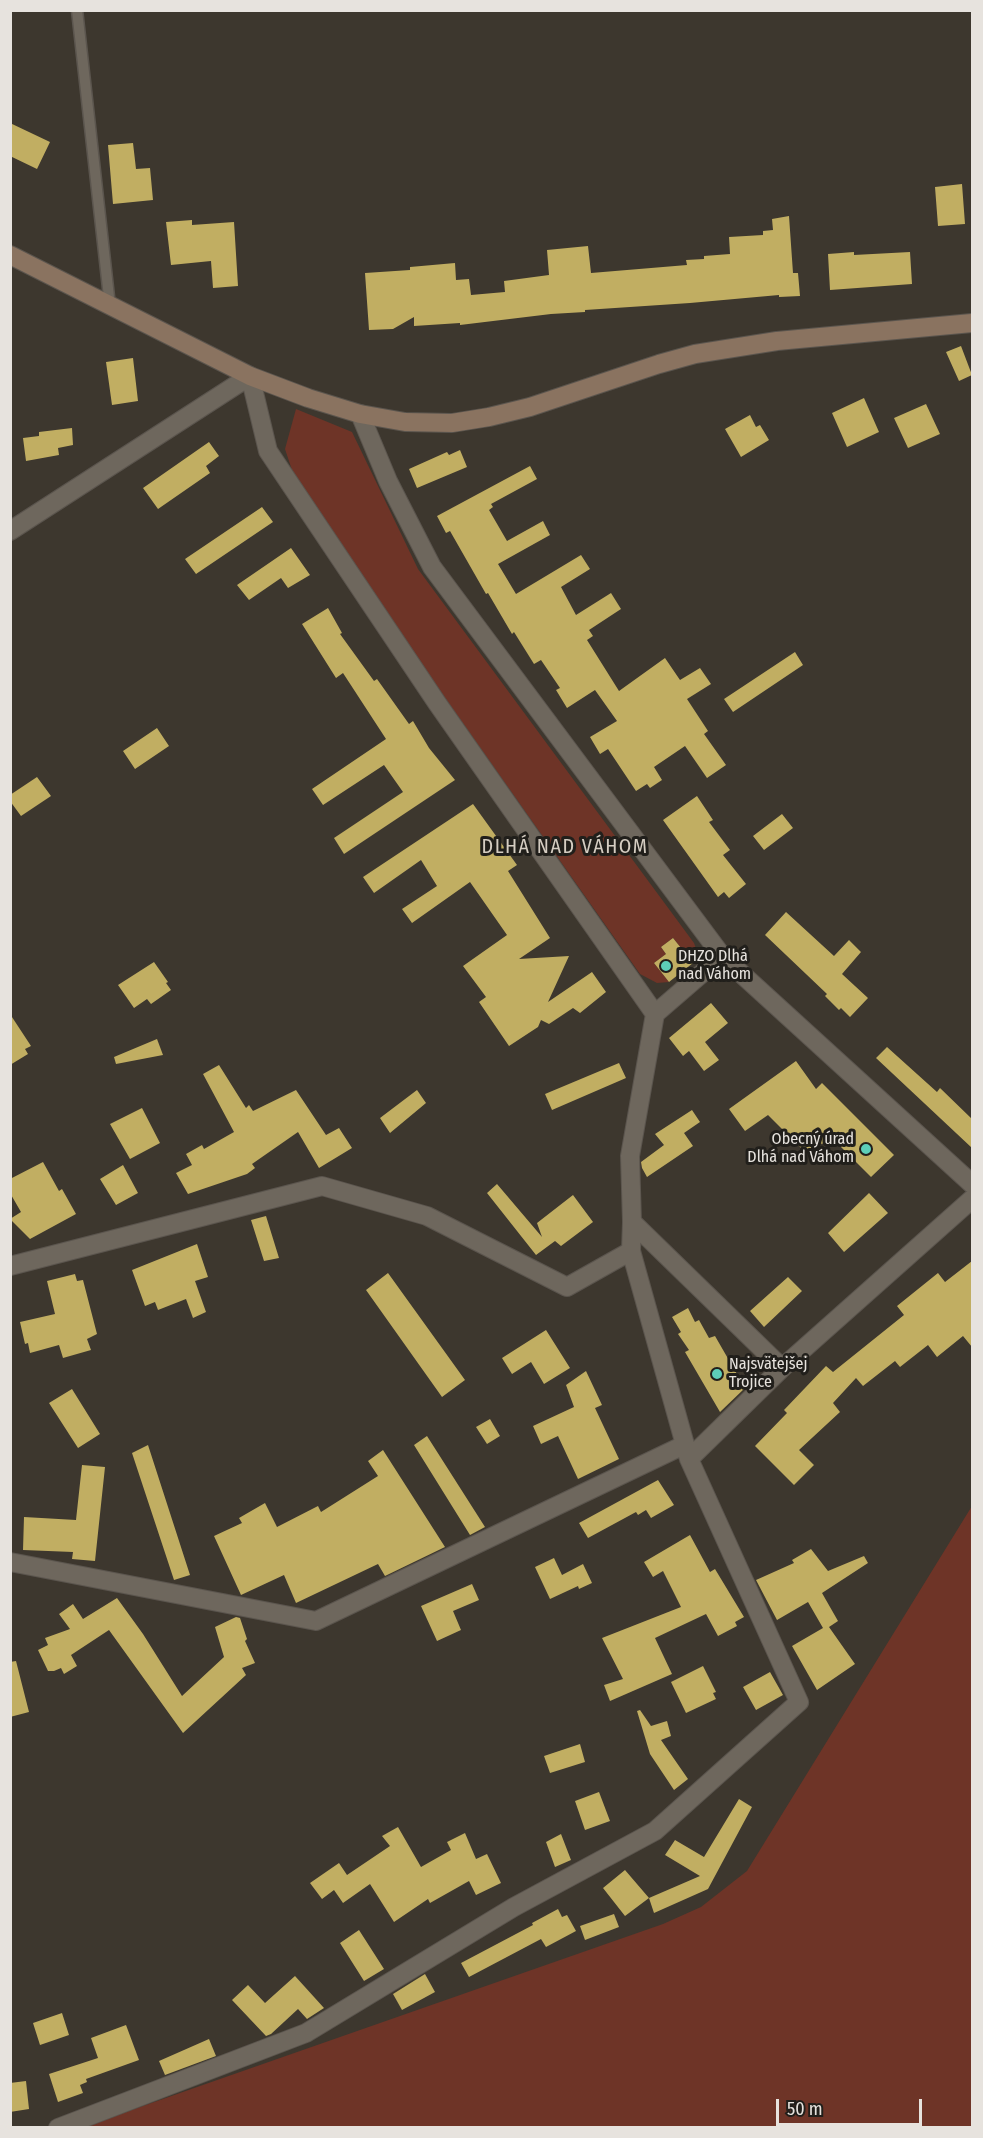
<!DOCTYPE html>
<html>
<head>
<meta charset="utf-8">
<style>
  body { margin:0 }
  #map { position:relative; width:983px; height:2138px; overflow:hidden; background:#3d372e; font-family:"Fira Sans Condensed",sans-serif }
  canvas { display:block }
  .frame { position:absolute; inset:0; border:12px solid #e7e3de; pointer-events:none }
  .scale { position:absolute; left:776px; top:2099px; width:146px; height:27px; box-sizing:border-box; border:3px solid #e7e3de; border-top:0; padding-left:8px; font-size:18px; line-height:21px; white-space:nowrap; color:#e7e3de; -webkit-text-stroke:4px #211f1b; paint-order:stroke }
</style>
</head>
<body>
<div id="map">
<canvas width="983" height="2138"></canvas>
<div class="frame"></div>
<div class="scale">50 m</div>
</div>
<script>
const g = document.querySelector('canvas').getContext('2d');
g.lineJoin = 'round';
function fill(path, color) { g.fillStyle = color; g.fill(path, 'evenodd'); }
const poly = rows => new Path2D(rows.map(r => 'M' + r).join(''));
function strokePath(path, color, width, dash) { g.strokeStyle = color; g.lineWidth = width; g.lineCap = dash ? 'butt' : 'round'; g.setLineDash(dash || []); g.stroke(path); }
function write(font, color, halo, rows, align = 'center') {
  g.font = font + ' "Fira Sans Condensed",sans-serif'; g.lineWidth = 6; g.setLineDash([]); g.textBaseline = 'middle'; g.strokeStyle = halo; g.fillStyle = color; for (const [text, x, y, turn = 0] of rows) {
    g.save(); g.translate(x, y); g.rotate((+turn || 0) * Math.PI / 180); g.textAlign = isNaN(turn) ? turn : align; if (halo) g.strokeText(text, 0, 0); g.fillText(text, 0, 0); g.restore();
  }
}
fill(poly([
  [296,409,352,432,418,569,694,943,699,957,693,963,673,938,661,947,666,954,654,963,669,982,657,983,640,974,349,562,292,470,285,449],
  [972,1506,972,2127,80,2128,663,1924,701,1907,747,1871]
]), '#6e3427');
fill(poly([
  [10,123,50,142,37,169,10,156],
  [133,143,136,169,150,168,153,200,113,204,108,145],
  [962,184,965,224,938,226,935,187],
  [789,216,793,273,798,273,800,296,779,297,779,295,690,303,585,310,585,312,551,314,460,325,460,323,414,326,414,317,393,329,369,330,365,273,410,270,410,267,455,263,456,280,469,279,471,295,505,292,504,281,549,275,547,250,588,246,591,273,687,265,686,260,704,259,704,256,730,254,729,237,763,235,763,231,773,230,772,219],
  [192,220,192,225,234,222,238,286,213,288,211,261,171,265,166,222],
  [854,252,854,255,910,252,912,284,830,290,828,254],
  [961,346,972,375,959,381,946,352],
  [133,358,138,401,112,405,106,362],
  [864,398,879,432,847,447,832,413],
  [926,404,940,434,908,448,894,418],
  [750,415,756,427,760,425,769,440,741,457,725,429],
  [72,428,73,445,58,448,59,455,26,461,23,438,39,436,39,432],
  [209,442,219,456,206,466,210,473,158,509,143,488],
  [460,450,467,467,417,488,409,469,447,452,449,455],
  [530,466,537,479,491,504,493,507,489,510,507,541,543,521,550,535,498,564,516,594,581,555,590,569,561,587,576,615,611,593,621,609,589,630,593,636,587,640,619,691,665,658,680,680,700,668,711,684,687,699,708,731,704,734,726,765,707,778,685,746,654,767,662,780,650,788,647,784,636,791,608,749,600,754,590,737,617,721,595,690,567,708,556,690,560,688,541,660,534,664,514,632,512,634,488,593,486,594,450,531,446,533,437,516],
  [262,507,273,522,196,574,185,559],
  [291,548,310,575,288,588,281,578,249,600,237,585],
  [328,608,342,633,340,634,374,681,377,679,409,724,413,721,429,748,455,780,344,854,334,838,403,792,384,765,323,805,312,789,386,739,343,673,336,678,302,624],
  [795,652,803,665,733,712,724,699],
  [157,728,169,746,135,769,123,751],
  [37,777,51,796,21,816,10,801,10,795],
  [697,796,713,820,709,822,730,850,723,855,746,884,729,898,724,892,718,897,663,820],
  [473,804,517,865,508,871,550,938,519,959,569,956,548,1002,592,972,606,992,580,1013,573,1008,549,1024,541,1020,538,1027,509,1046,479,1002,486,997,463,966,507,935,470,882,412,923,402,909,437,886,421,860,374,893,363,877],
  [782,814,793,828,764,850,753,836],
  [786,912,834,956,849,940,861,952,842,974,868,998,850,1017,841,1008,839,1010,825,996,827,994,765,935],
  [673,938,693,963,669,982,654,963,666,954,661,947],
  [154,962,168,982,166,983,171,990,151,1004,147,999,134,1008,118,985],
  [711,1003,728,1023,705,1042,719,1060,704,1071,689,1051,683,1056,669,1038],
  [10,1014,31,1046,25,1049,28,1054,10,1065],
  [157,1039,163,1055,116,1064,114,1057],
  [887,1047,937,1092,940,1088,972,1119,972,1148,876,1058],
  [796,1061,816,1089,822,1083,894,1155,871,1177,837,1143,815,1144,806,1153,768,1115,745,1131,729,1109],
  [619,1063,626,1078,552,1110,545,1094],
  [219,1065,246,1108,249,1105,253,1111,296,1090,326,1135,339,1128,352,1148,319,1168,298,1132,252,1164,255,1168,247,1174,188,1194,176,1173,192,1165,186,1154,202,1145,204,1149,234,1132,203,1074],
  [417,1090,426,1103,390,1133,380,1118],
  [142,1108,160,1143,130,1159,110,1124],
  [692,1110,700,1122,684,1133,693,1146,647,1177,642,1168,641,1162,664,1145,655,1134],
  [43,1162,59,1191,62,1189,76,1214,30,1239,10,1219,21,1212,10,1193,10,1179],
  [123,1165,138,1193,116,1205,100,1179],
  [497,1184,542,1237,537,1223,573,1195,593,1222,561,1246,555,1241,536,1255,487,1193],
  [869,1193,888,1213,844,1252,828,1233],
  [266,1216,279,1258,264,1261,251,1220],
  [197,1244,208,1277,195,1281,206,1312,193,1318,186,1299,158,1310,155,1302,145,1306,132,1270],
  [972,1261,972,1347,963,1336,937,1357,928,1345,900,1367,895,1361,863,1386,856,1378,833,1403,840,1412,799,1450,814,1465,794,1485,755,1446,787,1413,784,1410,826,1366,833,1372,904,1315,897,1306,938,1273,945,1282],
  [388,1273,465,1380,442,1397,366,1290],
  [75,1274,77,1281,83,1280,97,1334,87,1339,91,1350,63,1358,59,1345,30,1353,28,1343,25,1344,20,1322,55,1314,47,1281],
  [788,1277,802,1291,764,1327,750,1311],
  [688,1308,695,1322,699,1320,709,1338,715,1336,745,1388,720,1412,685,1352,689,1350,678,1334,681,1332,672,1317],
  [546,1330,570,1368,544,1384,531,1362,512,1374,502,1358],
  [586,1371,602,1405,595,1408,619,1459,578,1479,558,1436,541,1444,533,1426,574,1407,566,1385],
  [72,1389,100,1434,78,1448,49,1403],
  [490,1419,500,1436,487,1444,476,1427],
  [427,1436,485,1527,470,1535,414,1445],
  [148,1445,190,1575,174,1580,132,1453],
  [383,1450,445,1547,385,1576,378,1564,296,1603,284,1575,241,1595,214,1536,242,1523,239,1518,265,1503,277,1527,318,1506,321,1512,378,1476,368,1461],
  [82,1465,105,1467,95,1561,72,1559,73,1552,23,1550,24,1517,76,1520],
  [658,1480,674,1505,651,1518,646,1510,638,1515,636,1512,588,1538,579,1523],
  [690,1535,710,1572,715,1569,744,1617,735,1622,737,1626,718,1636,706,1614,655,1638,672,1674,610,1701,604,1685,623,1679,602,1638,681,1607,663,1571,653,1577,644,1562],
  [811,1549,828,1571,864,1556,868,1563,822,1593,838,1621,829,1627,855,1664,817,1690,792,1646,823,1628,808,1602,777,1620,756,1580,794,1563,792,1560],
  [554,1558,562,1575,583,1564,592,1583,579,1589,578,1586,550,1599,535,1567],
  [472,1584,479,1600,453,1611,461,1630,437,1641,421,1606],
  [117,1598,143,1634,182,1696,224,1657,215,1627,236,1617,240,1618,247,1639,245,1641,255,1663,242,1668,246,1675,183,1733,109,1630,71,1655,77,1666,64,1674,61,1668,54,1671,48,1671,38,1650,48,1645,45,1638,70,1629,59,1614,73,1604,83,1619],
  [16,1661,29,1712,10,1717,10,1662],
  [703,1666,716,1692,713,1693,716,1699,686,1713,671,1682],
  [770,1672,783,1695,756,1710,743,1687],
  [640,1710,651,1726,667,1721,671,1736,661,1740,688,1779,674,1790,650,1754,637,1711],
  [580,1744,585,1762,550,1773,544,1756],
  [599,1792,610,1821,585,1830,575,1801],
  [739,1799,752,1807,708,1889,654,1913,649,1898,700,1876,665,1855,675,1840,704,1857],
  [398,1827,421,1867,451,1850,447,1842,465,1833,476,1859,487,1854,501,1883,476,1895,469,1881,430,1903,428,1899,394,1922,370,1884,343,1903,334,1890,322,1899,310,1883,339,1863,347,1875,390,1846,382,1836],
  [561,1834,571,1860,555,1867,546,1842],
  [625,1870,649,1898,625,1916,603,1888],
  [558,1909,562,1917,567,1915,576,1931,546,1947,541,1939,469,1977,461,1963,533,1925,532,1923],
  [614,1914,619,1927,585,1940,580,1926],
  [359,1930,384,1969,364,1981,340,1943],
  [425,1974,435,1992,402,2010,393,1994],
  [295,1976,324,2008,307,2019,298,2009,271,2034,266,2036,232,2000,248,1985,265,2003],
  [62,2013,69,2035,40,2045,33,2023],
  [126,2025,139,2060,86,2079,87,2082,80,2085,83,2093,58,2102,49,2074,98,2058,91,2038],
  [209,2039,216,2056,165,2075,159,2061],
  [26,2081,29,2109,10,2112,10,2083]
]), '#c1ae62');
const lane = poly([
  [77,10,110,306]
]);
const street = poly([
  [360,414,388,481,432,567,722,956,972,1184],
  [10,531,250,376,268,451,437,703,655,1014],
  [632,1222,782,1368],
  [10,1266,322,1186,427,1216,567,1287,631,1251],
  [689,1459,782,1368,972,1199],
  [10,1562,316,1621,684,1445],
  [58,2128,306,2033,514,1907,655,1831,799,1702,689,1459,631,1251,632,1222,630,1156,655,1014,722,956]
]);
const secondary = poly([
  [10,255,250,376,308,398,360,414,405,422,452,423,489,417,530,407,659,364,695,354,777,341,972,323]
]);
strokePath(lane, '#5b554e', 13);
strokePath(street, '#5b554e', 20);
strokePath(secondary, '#5b554e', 20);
strokePath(lane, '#6e675d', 10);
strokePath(street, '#6e675d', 18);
strokePath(secondary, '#8a7360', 18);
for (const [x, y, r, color] of [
  [666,966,6,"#5dceb8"],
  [866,1149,6,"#5dceb8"],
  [717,1374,6,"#5dceb8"]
]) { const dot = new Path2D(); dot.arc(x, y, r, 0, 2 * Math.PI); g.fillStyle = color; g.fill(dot); strokePath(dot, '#211f1b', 2); }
write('16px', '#e7e3de', '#211f1b', [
  ["DHZO Dlhá",678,957],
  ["nad Váhom",678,975],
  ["Obecný úrad",854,1140,"right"],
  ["Dlhá nad Váhom",854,1158,"right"],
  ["Najsvätejšej",729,1365],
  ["Trojice",729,1383]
], 'left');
g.letterSpacing = '1.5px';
write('20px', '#d5cdc2', '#211f1b', [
  ["DLHÁ NAD VÁHOM",565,847]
]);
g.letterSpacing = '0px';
</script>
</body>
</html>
